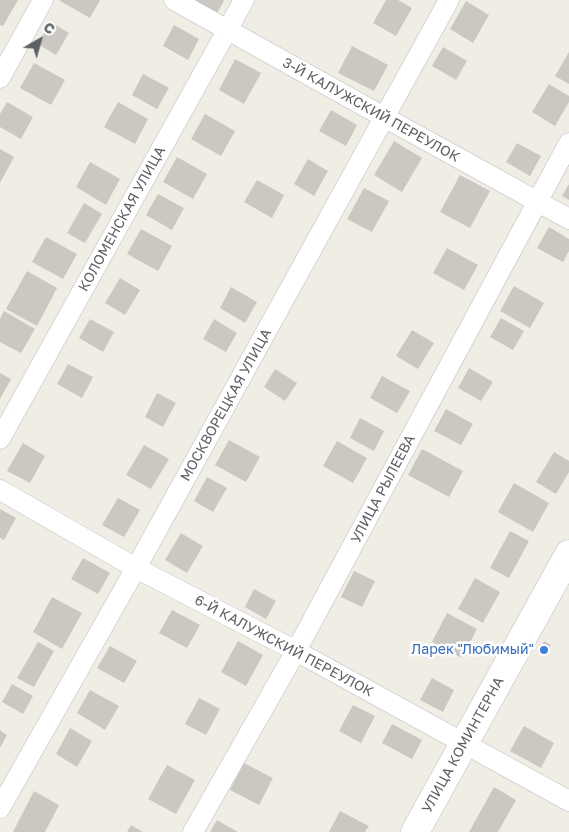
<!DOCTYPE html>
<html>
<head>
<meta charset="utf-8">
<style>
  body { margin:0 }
  #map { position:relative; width:569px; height:832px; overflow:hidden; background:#f0ede5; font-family:"Golos Text",sans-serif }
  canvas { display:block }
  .north { position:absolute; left:15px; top:15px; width:50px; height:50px; -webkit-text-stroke:4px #fff; paint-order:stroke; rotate:38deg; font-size:14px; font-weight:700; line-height:20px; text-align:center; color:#5d6166 }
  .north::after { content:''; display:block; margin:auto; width:18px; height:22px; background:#5d6166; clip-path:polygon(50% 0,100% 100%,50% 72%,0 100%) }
</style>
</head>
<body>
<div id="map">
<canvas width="569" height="832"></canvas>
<div class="north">С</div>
</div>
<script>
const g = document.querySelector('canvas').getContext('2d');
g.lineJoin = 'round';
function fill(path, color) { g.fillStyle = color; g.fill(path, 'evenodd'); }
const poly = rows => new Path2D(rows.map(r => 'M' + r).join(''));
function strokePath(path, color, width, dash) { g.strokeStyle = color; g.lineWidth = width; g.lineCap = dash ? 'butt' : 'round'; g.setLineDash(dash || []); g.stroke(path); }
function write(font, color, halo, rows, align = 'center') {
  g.font = font + ' "Golos Text",sans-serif'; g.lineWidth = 5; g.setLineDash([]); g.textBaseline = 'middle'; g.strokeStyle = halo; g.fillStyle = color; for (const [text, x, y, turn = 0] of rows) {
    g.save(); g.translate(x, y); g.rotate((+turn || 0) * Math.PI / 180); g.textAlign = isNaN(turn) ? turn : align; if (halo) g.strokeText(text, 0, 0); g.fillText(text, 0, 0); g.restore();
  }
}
fill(poly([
  [0,0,18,0,3,26,0,25],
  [60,0,100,0,90,18,60,1],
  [191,0,223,0,224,1,214,18],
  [386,0,398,0,412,8,396,36,373,23],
  [466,1,489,15,473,43,450,29],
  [51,22,69,33,56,55,38,44],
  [174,25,199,39,188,60,163,46],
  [352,46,388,65,374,91,338,73],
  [443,47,467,61,456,80,432,66],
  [569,52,569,84,555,76],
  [235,59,261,73,244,104,219,90],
  [34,63,65,80,51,105,20,88],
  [143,74,169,88,157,109,132,95],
  [549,84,569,96,569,102,555,126,532,112],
  [7,102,33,117,21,139,0,127,0,114],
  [118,102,148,119,135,144,104,127],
  [331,110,357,125,346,146,319,131],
  [205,114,235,131,221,156,191,139],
  [394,141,422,158,402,192,374,175],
  [517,143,541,156,530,176,506,162],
  [0,149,14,157,0,183],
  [177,157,207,174,193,199,163,182],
  [308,159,328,171,314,196,294,184],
  [90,162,120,179,106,205,76,187],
  [460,175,490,191,470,228,440,212],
  [257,180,284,195,272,218,244,202],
  [569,184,569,200,562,196],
  [364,188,389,201,372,232,347,219],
  [158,194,184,208,172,230,146,215],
  [84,203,102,214,85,243,67,233],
  [549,227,569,239,569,251,563,262,537,248],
  [141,229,172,246,158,271,127,254],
  [46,237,77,254,63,279,32,262],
  [447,248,478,265,464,290,433,273],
  [27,271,57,288,37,326,6,309],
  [120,278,140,290,125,315,105,303],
  [514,286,544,303,530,328,500,311],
  [231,287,257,302,245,323,220,308],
  [4,311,35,329,21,353,0,342,0,319],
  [501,318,524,331,513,350,490,337],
  [90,319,114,332,103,352,79,338],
  [214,319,237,333,226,352,203,339],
  [412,330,434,343,418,369,396,356],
  [68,364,93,377,82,398,57,384],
  [469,368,493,382,481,401,458,388],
  [275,369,297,383,285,401,264,387],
  [0,373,11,379,0,399],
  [382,376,410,391,397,413,370,398],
  [157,393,176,403,163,427,145,417],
  [446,409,473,424,461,445,434,431],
  [360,418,384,431,374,451,350,438],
  [229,440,260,457,246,482,215,465],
  [337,441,367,458,353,483,323,466],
  [23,443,45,456,30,483,7,471],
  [144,445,169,459,151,489,126,475],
  [422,449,463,471,449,497,408,475],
  [554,452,569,461,569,472,556,494,536,482],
  [207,477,227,488,213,512,194,501],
  [514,483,549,503,533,532,498,512],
  [118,498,140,510,124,537,102,525],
  [0,509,16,518,4,540,0,538],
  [510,531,529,541,509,578,490,568],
  [181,533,203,546,187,573,165,560],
  [83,558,110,573,98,594,71,579],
  [354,571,375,581,362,607,341,597],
  [475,578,500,592,483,623,458,609],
  [254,589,276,601,266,619,245,607],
  [52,597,82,613,62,649,33,632],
  [172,610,200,625,187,648,159,633],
  [447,613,477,629,462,658,432,642],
  [238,641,263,655,246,686,221,672],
  [544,641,551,645,544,656,538,652],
  [38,642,54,651,34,687,17,678],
  [110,646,137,661,124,683,97,668],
  [432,678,454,690,443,712,420,700],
  [12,684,33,696,23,714,2,702],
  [90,690,119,706,105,730,77,713],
  [199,698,220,709,206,735,185,724],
  [353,705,375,716,361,743,339,731],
  [392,724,422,740,412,759,382,743],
  [524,726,554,743,541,768,510,751],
  [70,728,92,741,77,767,56,754],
  [0,730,7,735,0,748],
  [244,763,273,778,259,805,230,790],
  [167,765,195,780,176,814,148,799],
  [494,787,516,800,498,832,469,832],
  [34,791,59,805,45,832,13,832],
  [340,811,369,826,365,832,329,832],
  [217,820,238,832,210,832],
  [131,825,143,832,127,832]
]), '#cbc8c2');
const street = poly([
  [174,0,384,117,569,219],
  [0,78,43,0],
  [0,439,244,0],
  [0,490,136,568,296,651,569,801],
  [0,808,136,568,449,0],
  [193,832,296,651,569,143]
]);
const secondary = poly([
  [415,832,569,554]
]);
strokePath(street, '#b8bbc0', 21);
strokePath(secondary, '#b9bcc2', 29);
strokePath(street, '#fff', 20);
strokePath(secondary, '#fff', 28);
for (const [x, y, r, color] of [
  [544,650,5,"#3f7fe0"]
]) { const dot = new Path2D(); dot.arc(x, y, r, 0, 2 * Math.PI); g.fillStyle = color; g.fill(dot); strokePath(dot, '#fff', 2); }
write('14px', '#5d6166', '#fff', [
  ["3-Й КАЛУЖСКИЙ ПЕРЕУЛОК",371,110,29],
  ["КОЛОМЕНСКАЯ УЛИЦА",122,219,-61],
  ["МОСКВОРЕЦКАЯ УЛИЦА",226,405,-61],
  ["УЛИЦА РЫЛЕЕВА",383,489,-62],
  ["6-Й КАЛУЖСКИЙ ПЕРЕУЛОК",284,646,28],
  ["УЛИЦА КОМИНТЕРНА",463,745,-61]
]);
write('14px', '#366cbe', '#fff', [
  ["Ларек \"Любимый\"",534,650]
], 'right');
</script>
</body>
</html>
